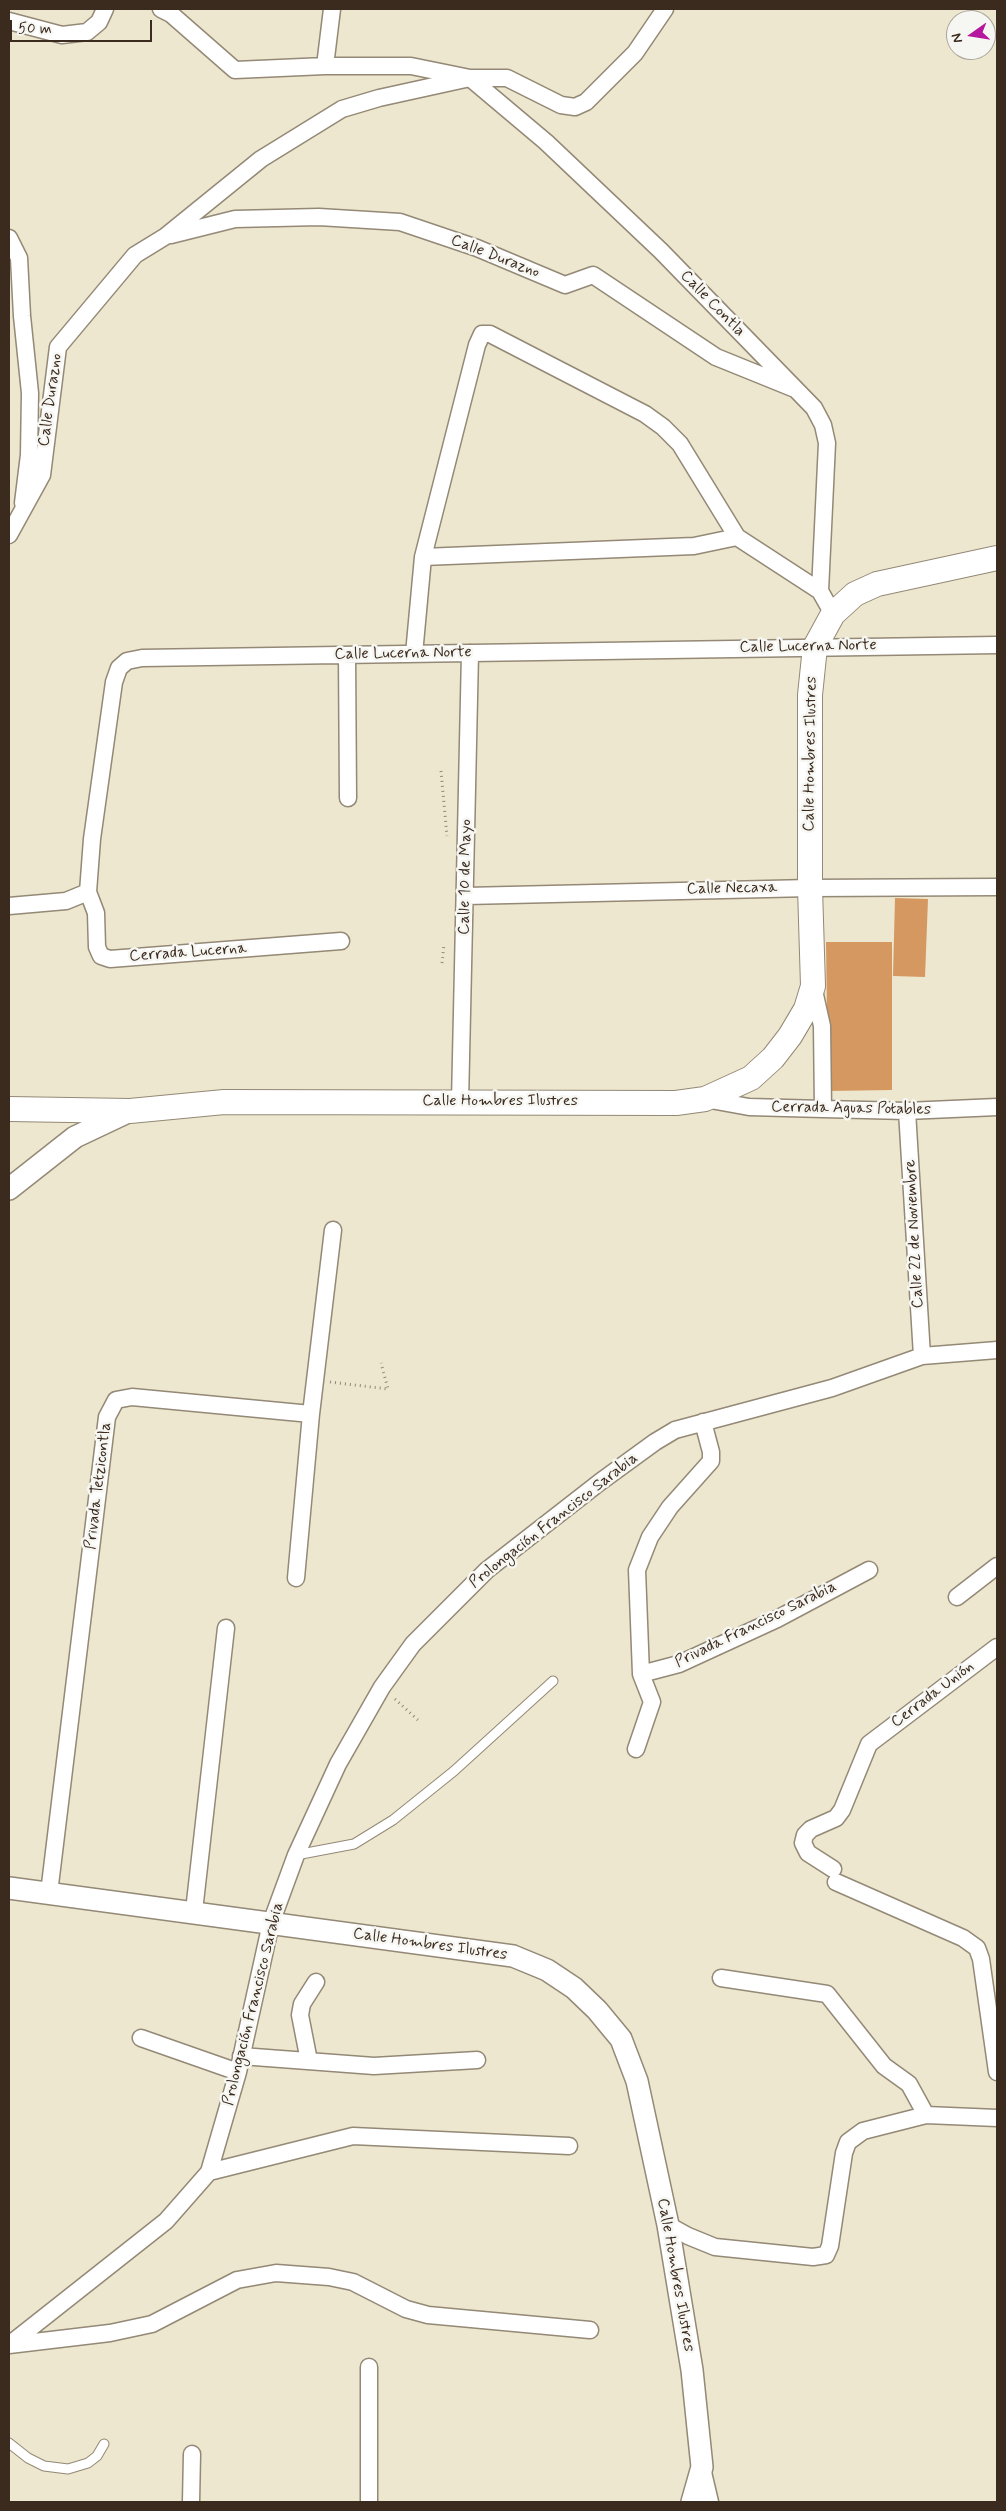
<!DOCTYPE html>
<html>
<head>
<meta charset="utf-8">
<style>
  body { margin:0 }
  #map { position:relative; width:1006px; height:2511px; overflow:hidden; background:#ece7ce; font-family:Mynerve,sans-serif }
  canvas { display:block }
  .frame { position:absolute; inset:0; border:10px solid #3b2a1e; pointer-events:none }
  .north { position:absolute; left:946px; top:10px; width:50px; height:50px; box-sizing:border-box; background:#f6f6f2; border:1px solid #aba49d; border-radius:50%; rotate:257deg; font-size:14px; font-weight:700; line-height:20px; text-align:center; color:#3b2a1e }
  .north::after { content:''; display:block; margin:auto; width:18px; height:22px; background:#b5179e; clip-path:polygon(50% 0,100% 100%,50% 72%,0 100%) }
  .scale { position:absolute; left:10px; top:20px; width:142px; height:22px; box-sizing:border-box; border:2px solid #3b2a1e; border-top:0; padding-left:6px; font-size:15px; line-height:18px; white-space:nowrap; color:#3b2a1e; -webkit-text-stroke:4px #f6f6f2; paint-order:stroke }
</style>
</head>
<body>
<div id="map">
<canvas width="1006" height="2511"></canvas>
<div class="frame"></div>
<div class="north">N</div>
<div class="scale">50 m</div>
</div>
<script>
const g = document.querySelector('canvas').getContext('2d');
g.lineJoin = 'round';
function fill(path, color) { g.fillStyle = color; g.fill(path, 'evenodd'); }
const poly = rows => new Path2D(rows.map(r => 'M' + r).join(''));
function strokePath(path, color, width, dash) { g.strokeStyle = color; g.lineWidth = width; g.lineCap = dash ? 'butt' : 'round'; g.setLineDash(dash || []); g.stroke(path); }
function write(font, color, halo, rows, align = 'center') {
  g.font = font + ' Mynerve,sans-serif'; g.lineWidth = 5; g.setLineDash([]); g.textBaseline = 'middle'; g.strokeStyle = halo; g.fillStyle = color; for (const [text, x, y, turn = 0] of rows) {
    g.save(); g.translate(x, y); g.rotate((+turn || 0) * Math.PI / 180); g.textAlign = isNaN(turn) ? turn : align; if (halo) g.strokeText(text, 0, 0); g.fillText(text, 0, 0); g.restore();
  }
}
fill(poly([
  [895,898,928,899,925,977,893,976],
  [826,942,892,942,892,1090,828,1091]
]), '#d59861');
const service = poly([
  [296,1855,354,1844,393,1820,454,1771,553,1681],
  [9,2443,28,2458,44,2466,68,2469,88,2463,97,2456,104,2444]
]);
const minor = poly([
  [161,9,171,14,235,70,325,66,411,66,470,78,507,78,561,105,575,107,586,102,635,53,665,9],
  [9,21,62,35,87,32,99,22,105,9],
  [325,66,332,9],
  [470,78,546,142,661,251,814,408,823,425,827,443,820,591],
  [171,235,235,219,319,217,400,222,477,248,565,285,593,275,716,357,795,389],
  [9,238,19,258,22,316,30,393,29,455,23,503],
  [9,535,42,475,58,347,135,255,166,236,261,159,342,109,379,98,470,78],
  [423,557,694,546,737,537,820,591,833,614],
  [414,654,423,557,477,345,482,334,490,334,645,414,663,427,680,444,737,537],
  [347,655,348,798],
  [88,892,96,913,97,947,101,956,110,959,341,941],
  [466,896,810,888,997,887],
  [9,906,66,901,88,892,92,839,114,682,119,668,127,661,142,658,997,645],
  [813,986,822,1026,823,1109],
  [705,1099,749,1107,823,1109,907,1111,997,1107],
  [460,1102,470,653],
  [907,1111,922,1356],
  [296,1578,311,1414,333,1230],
  [957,1597,997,1566],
  [641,1674,679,1664,777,1619,869,1570],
  [636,1749,652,1702,641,1674,637,1570,650,1537,670,1507,711,1461,711,1452,703,1422],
  [833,1869,808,1853,803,1843,805,1835,811,1829,836,1818,842,1810,869,1744,997,1647],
  [836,1882,963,1938,977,1948,981,1959,997,2072],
  [49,1893,107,1417,116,1400,132,1397,311,1414],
  [194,1911,226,1628],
  [721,1978,827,1994,884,2066,909,2084,926,2115],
  [141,2038,238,2072],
  [241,2056,374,2066,477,2060],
  [309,2061,300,2015,302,2004,316,1982],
  [209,2172,353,2136,569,2146],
  [668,2225,688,2236,715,2247,813,2257,826,2255,830,2246,844,2153,848,2142,863,2131,926,2115,997,2118],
  [9,2345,166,2221,209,2172,238,2072,271,1923,296,1855,338,1764,382,1687,413,1644,487,1570,600,1482,655,1442,675,1430,832,1388,922,1356,997,1350],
  [9,2345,110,2333,152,2324,237,2280,276,2273,329,2277,353,2282,406,2309,428,2315,590,2330],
  [369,2367,369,2502],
  [702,2468,710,2502],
  [191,2502,192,2454]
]);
const tertiary = poly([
  [9,1189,75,1137,130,1111],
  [9,1888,513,1956,547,1970,574,1988,597,2010,621,2039,637,2081,668,2225,692,2370,702,2467,692,2502]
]);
const secondary = poly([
  [9,1109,130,1111,224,1102,676,1103,705,1099,751,1078,773,1058,790,1036,806,1009,813,986,810,888,810,695,815,647,833,614,855,594,877,584,997,558]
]);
strokePath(service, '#948876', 11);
strokePath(minor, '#948876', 19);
strokePath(tertiary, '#948876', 24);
strokePath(secondary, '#948876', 26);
strokePath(poly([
  [441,771,447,836],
  [442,963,444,944],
  [330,1382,388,1389,381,1363],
  [395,1699,419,1721]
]), '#948876', 3, [1, 4]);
strokePath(service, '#fff', 9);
strokePath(minor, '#fff', 16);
strokePath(tertiary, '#fff', 21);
strokePath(secondary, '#fff', 24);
write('16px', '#3b2a1e', '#f6f6f2', [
  ["Calle Durazno",495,257,21],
  ["Calle Contla",712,304,46],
  ["Calle Durazno",51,400,-82],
  ["Calle Lucerna Norte",808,647,-1],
  ["Calle Lucerna Norte",403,654,-1],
  ["Calle Hombres Ilustres",811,754,-89],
  ["Calle 10 de Mayo",466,877,-89],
  ["Calle Necaxa",732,889,-1],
  ["Cerrada Lucerna",188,953,-4],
  ["Calle Hombres Ilustres",500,1102],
  ["Cerrada Aguas Potables",851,1109,1],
  ["Calle 22 de Noviembre",915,1234,-93],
  ["Privada Tetzicontla",99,1486,-83],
  ["Prolongación Francisco Sarabia",554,1521,-38],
  ["Privada Francisco Sarabia",756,1625,-26],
  ["Cerrada Unión",933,1695,-37],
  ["Calle Hombres Ilustres",430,1945,8],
  ["Prolongación Francisco Sarabia",254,2004,-76],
  ["Calle Hombres Ilustres",675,2275,80]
]);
</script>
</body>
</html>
